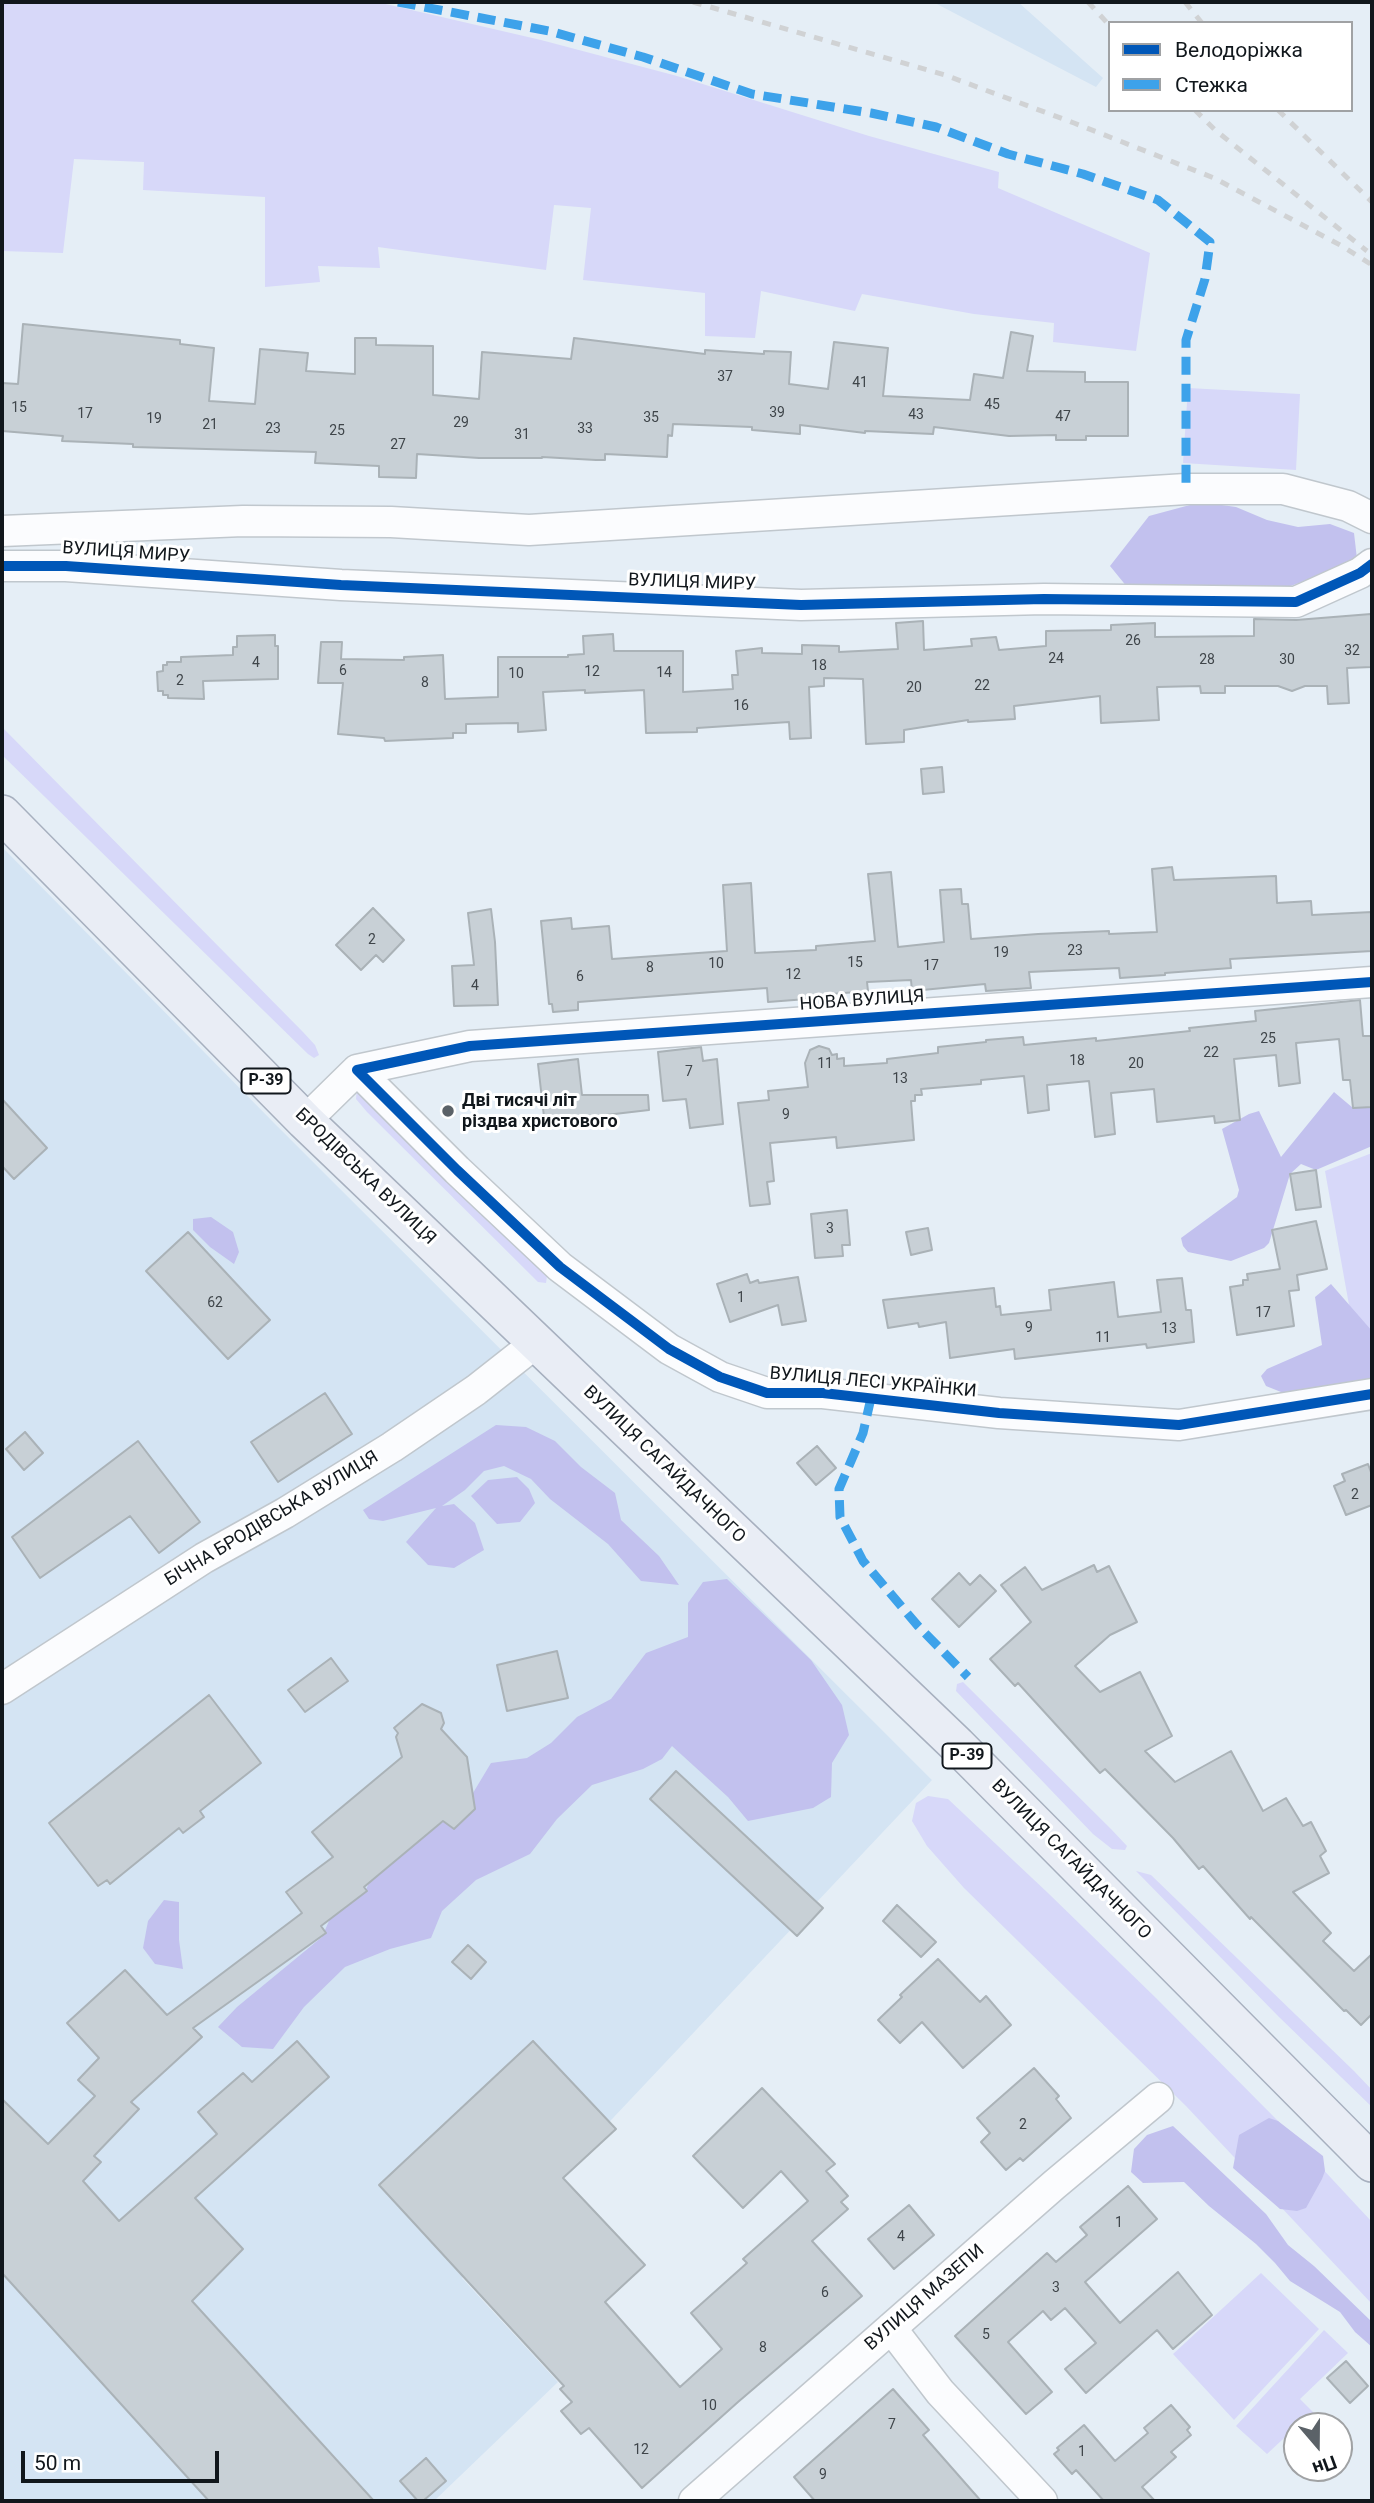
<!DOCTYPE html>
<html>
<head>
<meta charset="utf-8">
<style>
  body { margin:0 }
  #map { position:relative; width:1374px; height:2503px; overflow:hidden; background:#e5eef6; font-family:Roboto,sans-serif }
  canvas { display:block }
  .frame { position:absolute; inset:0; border:4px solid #11171c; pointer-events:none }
  .legend { position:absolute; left:1108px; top:21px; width:245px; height:91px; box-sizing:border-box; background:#fff; border:2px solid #a0a2a4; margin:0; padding:9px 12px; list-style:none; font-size:21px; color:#11171c }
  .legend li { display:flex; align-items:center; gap:14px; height:35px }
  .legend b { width:35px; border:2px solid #a0a2a4 }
  .north { position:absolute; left:1283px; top:2412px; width:70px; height:70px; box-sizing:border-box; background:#fff; border:2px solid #a0a2a4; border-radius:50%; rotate:160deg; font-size:19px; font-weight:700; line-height:28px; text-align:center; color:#11171c }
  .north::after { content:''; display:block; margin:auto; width:24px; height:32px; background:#5b6268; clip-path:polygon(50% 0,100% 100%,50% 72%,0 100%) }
  .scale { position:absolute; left:21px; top:2451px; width:198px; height:32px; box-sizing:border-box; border:4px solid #11171c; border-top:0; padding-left:9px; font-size:21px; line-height:24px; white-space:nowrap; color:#11171c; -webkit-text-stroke:5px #fff; paint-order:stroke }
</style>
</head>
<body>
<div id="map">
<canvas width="1374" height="2503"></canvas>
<div class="frame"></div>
<ul class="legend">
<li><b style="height:9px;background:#0057b8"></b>Велодоріжка</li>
<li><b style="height:9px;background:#3da2ea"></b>Стежка</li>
</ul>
<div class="north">Пн</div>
<div class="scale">50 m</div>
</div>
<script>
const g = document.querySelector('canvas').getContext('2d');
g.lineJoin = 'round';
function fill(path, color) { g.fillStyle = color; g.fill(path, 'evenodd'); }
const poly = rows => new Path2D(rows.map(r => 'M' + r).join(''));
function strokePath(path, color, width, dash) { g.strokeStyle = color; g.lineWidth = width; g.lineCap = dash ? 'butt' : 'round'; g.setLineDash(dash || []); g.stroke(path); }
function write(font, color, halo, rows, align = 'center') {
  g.font = font + ' Roboto,sans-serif'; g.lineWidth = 6; g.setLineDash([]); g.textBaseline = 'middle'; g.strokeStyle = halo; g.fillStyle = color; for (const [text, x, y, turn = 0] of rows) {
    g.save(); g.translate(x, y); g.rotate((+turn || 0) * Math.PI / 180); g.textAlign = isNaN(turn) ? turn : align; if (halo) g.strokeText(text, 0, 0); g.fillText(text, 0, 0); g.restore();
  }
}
fill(poly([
  [933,2,1018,2,1103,78,1096,87],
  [2,847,277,1126,932,1780,462,2278,558,2382,434,2501,2,2501]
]), '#d4e4f3');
fill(poly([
  [2,2,377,2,541,40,677,76,869,136,999,172,998,188,1150,253,1136,351,1053,342,1054,323,974,314,862,294,855,311,761,291,755,338,705,336,705,293,583,280,591,208,554,205,546,270,378,247,380,268,318,266,320,282,265,287,265,197,143,190,144,162,74,159,63,253,2,251],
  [1188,388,1300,394,1296,470,1183,463],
  [2,727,303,1032,315,1045,319,1055,314,1058,308,1054,2,755],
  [357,1088,545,1269,547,1276,546,1283,538,1282,367,1112,356,1099],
  [1372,1153,1372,1339,1356,1344,1325,1171],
  [963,1682,1111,1829,1127,1846,1125,1850,1112,1849,1093,1834,956,1691,957,1684],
  [928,1796,948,1799,1048,1893,1156,1998,1278,2121,1372,2222,1372,2304,1186,2106,964,1888,927,1846,912,1821,916,1803],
  [1136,1871,1151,1875,1354,2071,1372,2090,1372,2107,1279,2017],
  [1261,2273,1319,2329,1234,2420,1173,2354],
  [1324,2330,1348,2353,1300,2399,1315,2414,1297,2426,1267,2454,1236,2426]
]), '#d7d8f9');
fill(poly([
  [1201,502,1236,507,1267,520,1298,527,1330,524,1354,533,1357,559,1336,579,1310,579,1260,597,1132,593,1110,566,1149,516],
  [1334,1092,1353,1108,1372,1107,1372,1146,1316,1170,1301,1164,1290,1174,1269,1243,1264,1248,1231,1261,1188,1252,1183,1246,1181,1238,1237,1197,1239,1190,1222,1129,1249,1114,1259,1111,1281,1157],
  [211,1217,233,1232,239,1252,234,1264,210,1247,193,1230,193,1219],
  [1331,1284,1372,1331,1372,1381,1306,1402,1266,1386,1261,1376,1267,1369,1322,1345,1315,1297],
  [496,1425,526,1427,555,1441,581,1467,615,1493,621,1520,659,1556,679,1585,641,1581,608,1544,550,1499,531,1479,504,1466,484,1471,465,1490,442,1506,454,1504,475,1523,484,1550,454,1568,428,1565,406,1542,436,1508,383,1521,369,1519,363,1510],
  [517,1477,529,1489,535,1503,520,1522,497,1524,471,1496,488,1480],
  [727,1579,811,1660,842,1705,849,1735,832,1763,831,1797,813,1808,748,1821,728,1797,672,1746,662,1759,643,1769,592,1785,557,1819,530,1854,476,1880,442,1911,431,1938,390,1949,345,1967,304,2007,273,2049,242,2047,218,2027,237,2007,322,1937,332,1914,365,1892,377,1864,401,1846,442,1823,467,1803,491,1763,527,1758,551,1743,577,1717,611,1699,646,1653,688,1637,688,1603,703,1582],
  [164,1900,179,1902,179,1940,183,1969,155,1964,143,1948,148,1921],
  [1269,2118,1278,2121,1323,2156,1325,2171,1322,2179,1306,2208,1297,2211,1280,2209,1233,2168,1239,2135],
  [1173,2126,1266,2214,1288,2245,1314,2266,1372,2322,1372,2347,1355,2332,1340,2312,1290,2281,1275,2263,1256,2244,1209,2206,1184,2182,1143,2183,1131,2172,1134,2149,1147,2135]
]), '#c2c1ee');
const building = poly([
  [23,324,180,340,180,344,214,348,209,401,255,404,260,349,308,353,306,371,355,374,355,338,376,338,376,345,433,346,433,395,479,399,482,352,571,359,574,338,705,354,705,350,764,354,764,351,791,352,789,384,828,389,834,342,888,348,883,396,970,400,974,374,1003,378,1011,332,1033,336,1027,371,1085,372,1085,382,1128,382,1128,436,1086,436,1086,440,1056,440,1056,435,1009,436,934,427,933,434,865,431,865,433,800,425,800,434,752,430,752,427,673,424,672,436,668,435,667,457,605,454,605,460,596,460,542,457,542,458,479,458,417,454,416,478,379,477,379,466,315,463,316,452,133,447,133,444,62,441,63,436,2,431,2,383,18,384,23,324],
  [1371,614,1372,667,1347,668,1349,703,1328,704,1327,686,1305,686,1292,691,1278,686,1225,686,1225,693,1201,693,1200,686,1157,687,1159,720,1101,723,1100,696,1014,706,1015,719,968,722,968,720,904,730,904,742,866,744,863,679,824,678,824,686,809,687,811,738,790,739,789,722,697,728,697,732,646,733,644,690,585,693,585,690,543,692,546,730,518,732,518,723,466,724,466,733,453,733,453,738,385,741,384,738,338,734,343,683,318,683,321,642,342,642,341,659,404,660,404,657,443,655,445,699,498,697,498,657,568,657,568,655,584,654,583,636,613,634,614,651,683,651,683,692,733,689,732,675,738,675,736,651,762,648,762,653,802,654,802,645,839,646,839,652,898,649,896,623,923,621,924,650,972,646,971,639,996,637,999,650,1046,646,1046,631,1111,630,1111,625,1155,623,1155,637,1254,636,1254,619,1296,620,1371,614],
  [275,635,275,646,278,646,278,679,203,681,204,699,168,698,168,695,163,695,163,691,158,691,157,672,163,671,163,665,167,665,167,662,181,662,181,657,233,655,233,647,237,647,237,636,275,635],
  [942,767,944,792,923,794,921,769,942,767],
  [1172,867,1174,880,1276,876,1277,903,1311,901,1312,915,1372,912,1372,951,1230,959,1231,968,1165,973,1165,975,1120,978,1119,968,1029,972,1031,988,986,991,985,984,912,991,911,980,867,982,868,991,820,995,820,998,768,1002,767,988,578,1002,578,1010,553,1012,552,1004,549,1004,541,921,571,918,572,929,609,926,612,959,727,951,723,885,751,883,755,953,816,950,816,946,875,941,868,874,891,872,898,947,944,942,940,890,961,889,962,904,968,904,971,939,1038,934,1109,931,1109,934,1157,932,1152,869,1172,867],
  [373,908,404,940,383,962,376,955,361,970,336,945,373,908],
  [491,909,495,942,498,1005,454,1006,452,966,474,965,468,913,491,909],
  [1360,1000,1363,1036,1372,1036,1372,1107,1353,1108,1350,1080,1343,1080,1339,1039,1296,1043,1300,1083,1279,1086,1276,1055,1234,1059,1240,1120,1215,1123,1214,1116,1157,1122,1154,1089,1111,1093,1115,1134,1095,1137,1089,1081,1047,1085,1049,1110,1028,1113,1024,1076,981,1080,981,1084,921,1089,922,1095,915,1095,915,1101,911,1101,914,1140,837,1148,836,1137,770,1143,774,1181,767,1182,770,1204,750,1206,738,1103,769,1100,768,1091,808,1087,805,1063,810,1050,819,1046,829,1049,832,1055,837,1054,837,1059,844,1058,844,1066,887,1063,887,1059,938,1053,938,1047,986,1042,986,1040,1023,1037,1024,1045,1096,1038,1096,1041,1190,1031,1189,1028,1256,1021,1255,1011,1360,1000],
  [701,1047,703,1061,717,1059,723,1124,690,1128,686,1099,663,1101,658,1052,701,1047],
  [578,1059,582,1095,648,1095,649,1110,554,1121,554,1116,544,1117,538,1064,578,1059],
  [2,1099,47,1148,14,1179,2,1166,2,1099],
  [1316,1170,1321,1207,1296,1210,1290,1174,1316,1170],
  [847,1210,850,1245,842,1245,843,1256,815,1258,811,1214,847,1210],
  [1316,1221,1327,1269,1297,1275,1299,1290,1289,1291,1294,1326,1237,1335,1230,1287,1243,1285,1243,1280,1248,1280,1247,1274,1280,1269,1272,1230,1316,1221],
  [928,1228,932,1250,911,1255,906,1232,928,1228],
  [188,1232,270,1320,228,1359,146,1271,188,1232],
  [747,1274,750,1283,758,1280,759,1283,798,1277,806,1321,782,1325,778,1305,730,1322,717,1284,747,1274],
  [1182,1278,1186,1310,1191,1310,1194,1342,1147,1348,1146,1344,1015,1359,1014,1349,950,1358,946,1322,919,1327,918,1323,888,1328,883,1300,994,1288,996,1307,1000,1306,1001,1315,1051,1310,1049,1290,1114,1282,1118,1317,1161,1312,1157,1280,1182,1278],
  [325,1393,352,1434,278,1482,251,1442,325,1393],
  [25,1432,43,1453,24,1470,6,1449,25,1432],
  [138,1441,200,1522,159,1553,130,1516,40,1578,12,1537,138,1441],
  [817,1446,836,1468,816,1485,797,1463,817,1446],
  [1368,1464,1372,1475,1372,1505,1346,1515,1334,1486,1345,1481,1342,1474,1368,1464],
  [1094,1565,1097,1572,1109,1566,1137,1622,1110,1635,1075,1666,1100,1692,1140,1672,1172,1736,1145,1751,1175,1782,1231,1751,1263,1811,1286,1798,1303,1826,1311,1822,1326,1851,1320,1856,1329,1873,1293,1892,1331,1933,1323,1941,1354,1971,1372,1954,1372,2014,1361,2025,1346,2010,1344,2011,1251,1917,1250,1919,1203,1866,1199,1869,1173,1838,1105,1769,1100,1773,1018,1683,1015,1686,990,1659,1031,1622,1001,1585,1025,1567,1042,1590,1094,1565],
  [959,1573,970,1585,980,1575,996,1591,959,1627,932,1599,959,1573],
  [557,1651,568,1698,507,1711,497,1665,557,1651],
  [331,1658,348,1681,305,1712,288,1690,331,1658],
  [209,1695,261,1763,200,1811,204,1817,183,1833,179,1828,110,1884,107,1880,98,1886,49,1823,209,1695],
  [422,1704,441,1713,444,1723,441,1729,467,1757,475,1809,454,1829,443,1821,364,1887,367,1891,321,1926,326,1933,193,2028,202,2037,131,2102,139,2109,94,2156,101,2162,83,2181,119,2221,217,2134,198,2112,243,2073,252,2082,297,2041,329,2077,195,2198,243,2249,192,2301,374,2501,209,2501,2,2273,2,2099,48,2144,95,2096,78,2080,99,2058,67,2023,125,1970,167,2015,302,1913,286,1892,333,1857,312,1832,402,1757,396,1737,398,1733,394,1728,422,1704],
  [676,1771,823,1908,797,1936,650,1799,676,1771],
  [897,1905,936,1942,921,1957,883,1921,897,1905],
  [468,1945,486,1962,471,1979,452,1962,468,1945],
  [938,1959,980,2002,986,1996,1011,2025,963,2068,922,2022,900,2043,878,2020,902,1997,900,1995,938,1959],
  [533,2041,616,2129,563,2178,645,2265,605,2302,680,2387,722,2349,691,2313,747,2263,743,2259,808,2201,781,2171,743,2208,693,2156,762,2088,835,2164,826,2171,848,2196,841,2202,848,2209,812,2241,862,2296,738,2402,642,2488,589,2428,581,2434,561,2411,572,2402,560,2389,564,2386,379,2185,533,2041],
  [1034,2068,1059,2096,1056,2099,1071,2118,1023,2161,1020,2158,1006,2170,981,2142,990,2133,977,2118,1034,2068],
  [1128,2186,1157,2219,1085,2282,1120,2323,1178,2272,1212,2315,1173,2349,1157,2330,1086,2393,1065,2369,1096,2343,1065,2308,1051,2320,1043,2311,1008,2342,1052,2392,1026,2414,955,2336,1047,2253,1056,2262,1087,2235,1080,2227,1128,2186],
  [909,2205,934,2235,894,2269,868,2239,909,2205],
  [1346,2361,1368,2386,1350,2403,1327,2378,1346,2361],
  [893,2389,929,2430,923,2435,981,2501,815,2501,794,2477,893,2389],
  [1171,2405,1190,2427,1187,2430,1191,2435,1171,2452,1176,2457,1142,2487,1155,2501,1104,2501,1076,2470,1072,2474,1054,2454,1059,2450,1057,2448,1084,2425,1115,2461,1148,2433,1144,2428,1171,2405],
  [426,2458,446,2481,423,2501,418,2501,400,2481,426,2458]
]);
fill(building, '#c8d0d6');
strokePath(building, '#aab2b7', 2);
const minor = poly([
  [2,531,243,521,391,522,529,530,1186,489,1283,489,1348,506,1372,518],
  [2,566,66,566,341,585,801,605,1044,599,1296,602,1360,573,1372,564],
  [357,1070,457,1170,560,1267,669,1349,720,1377,767,1393,823,1393,999,1413,1179,1425,1372,1394],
  [357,1070,470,1046,1372,982],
  [305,1121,357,1070],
  [2,1689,204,1558,285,1513,392,1447,476,1390,537,1342],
  [891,2328,940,2392,1042,2501],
  [694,2501,1054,2185,1158,2098]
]);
const major = poly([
  [2,814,305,1121,957,1745,1372,2163]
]);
strokePath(minor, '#c0c7cd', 33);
strokePath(major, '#a7b0bf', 40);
strokePath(minor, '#fbfcfe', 30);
strokePath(major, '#e9edf5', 37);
strokePath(poly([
  [693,2,945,75,1074,123,1214,178,1342,246,1372,265],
  [1088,2,1110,26],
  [1185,2,1202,23],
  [1195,110,1215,130,1367,251],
  [1278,110,1372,202]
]), '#d0d2d4', 5, [9, 9]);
strokePath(poly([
  [398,2,549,31,643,57,752,94,871,113,936,127,1008,154,1083,174,1158,200,1210,242,1205,279,1186,340,1186,489],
  [871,1398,863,1433,839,1489,840,1517,863,1561,918,1626,968,1677]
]), '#3da2ea', 9, [18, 9]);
strokePath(poly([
  [2,566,66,566,341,585,801,605,1044,599,1296,602,1360,573,1372,564],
  [357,1070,457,1170,560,1267,669,1349,720,1377,767,1393,823,1393,999,1413,1179,1425,1372,1394],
  [357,1070,470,1046,1372,982]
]), '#0057b8', 10);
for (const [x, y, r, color] of [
  [448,1111,7,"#5b6268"]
]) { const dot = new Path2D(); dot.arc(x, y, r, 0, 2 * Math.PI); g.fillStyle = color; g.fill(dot); strokePath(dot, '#fff', 2.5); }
write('14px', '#3f454a', null, [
  ["37",725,377],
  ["41",860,383],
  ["45",992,405],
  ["15",19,408],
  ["39",777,413],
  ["17",85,414],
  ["43",916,415],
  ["47",1063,417],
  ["35",651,418],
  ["19",154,419],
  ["29",461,423],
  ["21",210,425],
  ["23",273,429],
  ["33",585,429],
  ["25",337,431],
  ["31",522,435],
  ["27",398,445],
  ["26",1133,641],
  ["32",1352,651],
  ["24",1056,659],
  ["28",1207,660],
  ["30",1287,660],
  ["4",256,663],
  ["18",819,666],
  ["6",343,671],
  ["12",592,672],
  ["14",664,673],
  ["10",516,674],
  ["2",180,681],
  ["8",425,683],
  ["22",982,686],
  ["20",914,688],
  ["16",741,706],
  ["2",372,940],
  ["23",1075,951],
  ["19",1001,953],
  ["15",855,963],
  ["10",716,964],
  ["17",931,966],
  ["8",650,968],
  ["12",793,975],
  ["6",580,977],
  ["4",475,986],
  ["25",1268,1039],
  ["22",1211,1053],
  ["18",1077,1061],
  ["11",825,1064],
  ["20",1136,1064],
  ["7",689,1072],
  ["13",900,1079],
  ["9",786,1115],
  ["3",830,1229],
  ["1",741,1298],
  ["62",215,1303],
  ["17",1263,1313],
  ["9",1029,1328],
  ["13",1169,1329],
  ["11",1103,1338],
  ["2",1355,1495],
  ["2",1023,2125],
  ["1",1119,2223],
  ["4",901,2237],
  ["3",1056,2288],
  ["6",825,2293],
  ["5",986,2335],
  ["8",763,2348],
  ["10",709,2406],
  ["7",892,2425],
  ["12",641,2450],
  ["1",1082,2452],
  ["9",823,2475]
]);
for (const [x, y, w] of [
  [266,1081,49],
  [967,1756,49]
]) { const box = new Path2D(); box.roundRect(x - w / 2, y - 12.5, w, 25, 5); g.fillStyle = '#fff'; g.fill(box); strokePath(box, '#11171c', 2); }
write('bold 16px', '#11171c', null, [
  ["Р-39",266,1081],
  ["Р-39",967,1756]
]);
write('18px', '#11171c', '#fff', [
  ["ВУЛИЦЯ МИРУ",126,553,4],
  ["ВУЛИЦЯ МИРУ",692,583,2],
  ["НОВА ВУЛИЦЯ",862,1001,-4],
  ["БРОДІВСЬКА ВУЛИЦЯ",365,1177,44],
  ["ВУЛИЦЯ ЛЕСІ УКРАЇНКИ",873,1383,5],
  ["ВУЛИЦЯ САГАЙДАЧНОГО",664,1465,44],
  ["БІЧНА БРОДІВСЬКА ВУЛИЦЯ",272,1519,-31],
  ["ВУЛИЦЯ САГАЙДАЧНОГО",1071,1860,45],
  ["ВУЛИЦЯ МАЗЕПИ",925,2298,-41]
]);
write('bold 18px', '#11171c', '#fff', [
  ["Дві тисячі літ",462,1101],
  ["різдва христового",462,1122]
], 'left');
</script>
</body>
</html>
